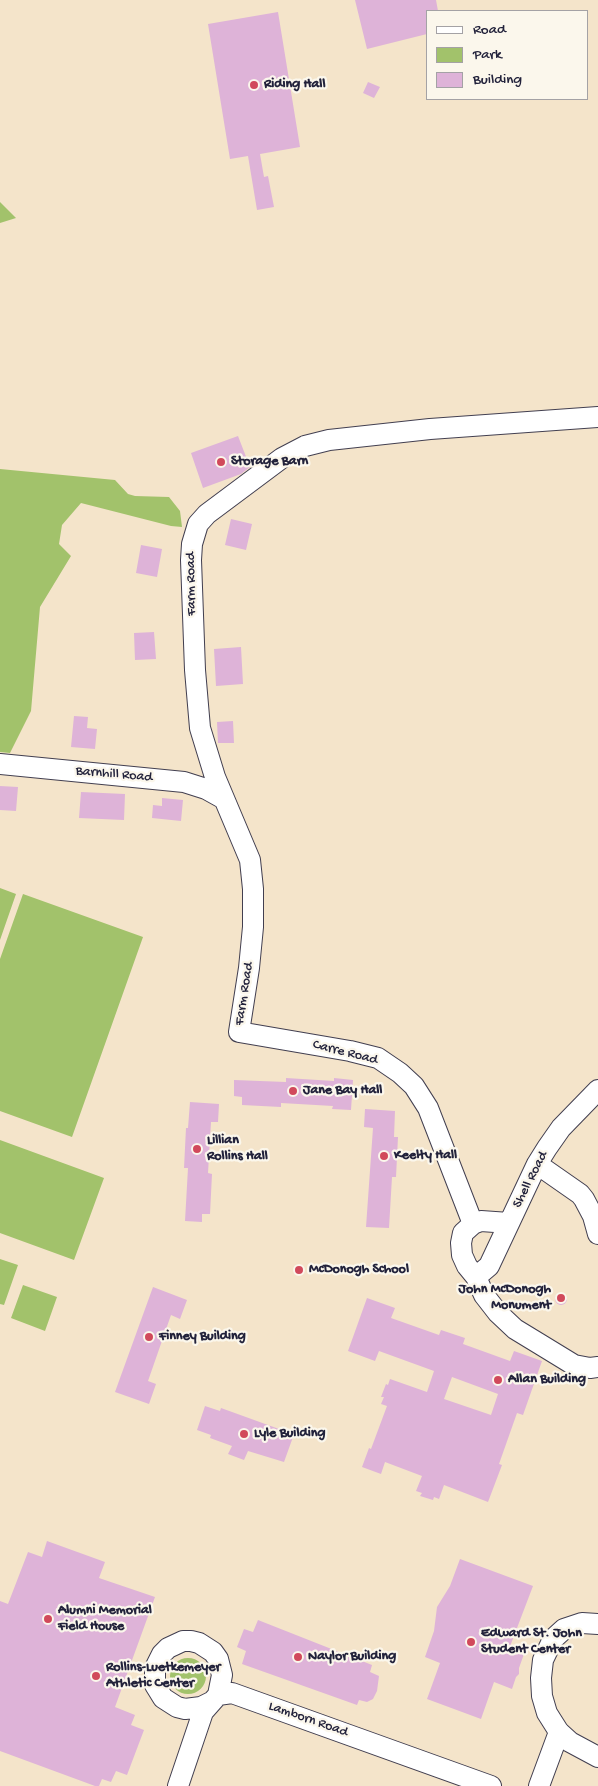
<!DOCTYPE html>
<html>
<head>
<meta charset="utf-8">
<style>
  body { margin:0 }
  #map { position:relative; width:598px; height:1786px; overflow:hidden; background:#f4e4ca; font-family:"Gochi Hand",sans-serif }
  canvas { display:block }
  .legend { position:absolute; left:426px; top:10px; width:162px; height:90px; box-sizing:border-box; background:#fbf7ec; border:1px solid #a4a2a5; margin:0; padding:6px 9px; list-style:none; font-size:15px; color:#22223b }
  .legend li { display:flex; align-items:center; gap:10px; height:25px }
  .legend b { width:25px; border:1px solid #a4a2a5 }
</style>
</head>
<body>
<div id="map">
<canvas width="598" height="1786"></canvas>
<ul class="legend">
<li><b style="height:6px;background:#fff"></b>Road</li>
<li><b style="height:14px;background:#a2c26b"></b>Park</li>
<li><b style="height:14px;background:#deb3d8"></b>Building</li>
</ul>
</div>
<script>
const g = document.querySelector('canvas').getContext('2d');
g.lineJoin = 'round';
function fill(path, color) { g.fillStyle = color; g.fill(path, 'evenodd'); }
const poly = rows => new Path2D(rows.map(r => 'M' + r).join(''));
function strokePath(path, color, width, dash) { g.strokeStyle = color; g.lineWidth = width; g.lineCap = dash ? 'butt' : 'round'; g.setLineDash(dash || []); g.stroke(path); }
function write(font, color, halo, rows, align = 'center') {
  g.font = font + ' "Gochi Hand",sans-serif'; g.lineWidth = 4.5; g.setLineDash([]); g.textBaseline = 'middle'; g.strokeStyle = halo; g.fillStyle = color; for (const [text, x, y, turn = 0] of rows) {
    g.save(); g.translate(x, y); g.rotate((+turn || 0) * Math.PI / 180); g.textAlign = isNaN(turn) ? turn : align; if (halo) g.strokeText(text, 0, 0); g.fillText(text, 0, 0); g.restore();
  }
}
fill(poly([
  [0,202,16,218,0,223],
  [0,469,115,480,128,494,135,496,169,497,180,511,182,527,171,526,81,503,62,525,59,544,71,556,40,607,31,711,10,753,0,752],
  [0,888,16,894,0,940],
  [23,894,143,937,72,1137,0,1111,0,959],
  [0,1140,104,1178,74,1260,0,1233],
  [0,1259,18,1265,4,1305,0,1304],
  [23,1285,57,1297,45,1331,11,1318],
  '170 1676a18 18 0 1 1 36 0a18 18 0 1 1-36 0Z'
]), '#a2c26b');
fill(poly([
  [355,0,436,0,438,11,427,11,427,34,367,49],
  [278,12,300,147,260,154,264,177,268,176,274,207,257,210,248,156,230,159,208,24],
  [368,82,380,87,374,98,363,93],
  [238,436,250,467,241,474,203,488,191,453],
  [231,519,252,524,246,550,225,545],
  [141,545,162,549,157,577,136,573],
  [154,632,156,659,135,660,134,633],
  [241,647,243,684,216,686,214,649],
  [74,716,88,717,87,728,97,729,95,749,71,747],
  [233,721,234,743,218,743,217,722],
  [0,786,18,787,16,811,0,810],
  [81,792,125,794,124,820,79,818],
  [162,798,183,800,181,821,152,818,153,805,162,806],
  [286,1078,334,1081,334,1078,353,1080,351,1110,332,1109,333,1106,281,1103,281,1107,242,1105,242,1097,234,1096,234,1080,286,1082],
  [190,1102,219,1104,218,1122,211,1122,208,1173,212,1174,210,1214,202,1214,202,1222,185,1221,188,1168,184,1168,186,1128,188,1128],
  [365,1109,395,1111,394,1137,398,1137,396,1177,392,1177,389,1228,366,1227,373,1128,364,1127],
  [153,1287,187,1300,180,1319,171,1315,148,1381,156,1384,149,1404,115,1392],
  '555 1299a6 6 0 1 1 12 0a6 6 0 1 1-12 0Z',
  [367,1298,395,1308,391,1318,439,1335,441,1330,465,1338,463,1344,510,1361,514,1351,542,1361,523,1415,517,1413,499,1464,502,1465,488,1502,444,1485,439,1499,434,1497,433,1500,420,1496,422,1493,416,1491,422,1476,385,1462,381,1474,362,1467,369,1448,371,1449,387,1406,381,1404,384,1397,381,1397,386,1384,388,1385,390,1379,427,1392,434,1371,379,1351,375,1361,348,1351],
  [452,1377,498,1394,491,1415,444,1399],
  [205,1406,220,1411,221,1408,279,1429,278,1432,293,1437,284,1462,248,1451,244,1460,228,1454,232,1446,210,1438,211,1435,197,1430],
  [47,1541,105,1562,99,1578,155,1597,115,1707,135,1715,131,1725,144,1730,127,1775,116,1771,111,1782,102,1779,99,1786,95,1786,0,1751,0,1601,8,1604,28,1552,42,1557],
  [460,1559,533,1586,509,1649,524,1654,519,1668,519,1674,516,1677,512,1689,494,1682,481,1719,427,1699,440,1663,425,1657,434,1631,437,1607,450,1586],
  [258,1620,372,1665,370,1672,379,1676,377,1691,373,1699,367,1702,359,1700,357,1705,242,1664,246,1651,237,1647,244,1629,253,1632]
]), '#deb3d8');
const minor = poly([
  [0,764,184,782,206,789,224,799],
  [537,1164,580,1194,584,1199,593,1216,598,1234],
  [509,1223,481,1221,473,1224,463,1233,461,1243,462,1255,467,1266,476,1277,484,1295,498,1313,515,1329,538,1343,574,1365,590,1368,598,1367],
  [473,1224,428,1108,414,1086,400,1073,378,1058,350,1051,239,1032,249,968,253,927,253,889,250,860,215,777,200,728,195,670,191,560,192,544,198,524,207,514,282,458,305,446,329,440,430,429,598,417],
  [476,1277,489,1266,537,1164,547,1148,561,1128,598,1090],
  [598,1624,582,1623,564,1629,553,1639,543,1660,541,1678,542,1696,547,1713,559,1732,570,1742,598,1757],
  [211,1702,201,1707,185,1709,177,1707,163,1698,155,1685,155,1668,162,1654,168,1648,183,1641,191,1641,199,1643,213,1652,218,1659,222,1675,218,1695],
  [178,1786,203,1712,218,1695,232,1693,491,1786],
  [539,1786,559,1732]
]);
strokePath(minor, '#423f50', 22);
strokePath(minor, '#fff', 20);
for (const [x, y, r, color] of [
  [254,85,5,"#d1495b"],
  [221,462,5,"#d1495b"],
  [293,1091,5,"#d1495b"],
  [197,1149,5,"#d1495b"],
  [384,1156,5,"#d1495b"],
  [299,1270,5,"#d1495b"],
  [561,1298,5,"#d1495b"],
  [149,1337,5,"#d1495b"],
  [498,1380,5,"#d1495b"],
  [244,1434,5,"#d1495b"],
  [48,1619,5,"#d1495b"],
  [471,1642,5,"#d1495b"],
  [298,1657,5,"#d1495b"],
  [96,1676,5,"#d1495b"]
]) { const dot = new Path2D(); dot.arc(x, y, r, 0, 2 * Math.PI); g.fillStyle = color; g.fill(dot); strokePath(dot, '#fbf7ec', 2); }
write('bold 14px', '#22223b', '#fbf7ec', [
  ["Riding Hall",264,85],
  ["Storage Barn",231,462],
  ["Jane Bay Hall",303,1091],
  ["Lillian",207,1141],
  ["Rollins Hall",207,1157],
  ["Keelty Hall",394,1156],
  ["McDonogh School",309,1270],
  ["John McDonogh",551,1290,"right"],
  ["Monument",551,1306,"right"],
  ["Finney Building",159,1337],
  ["Allan Building",508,1380],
  ["Lyle Building",254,1434],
  ["Alumni Memorial",58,1611],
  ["Field House",58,1627],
  ["Edward St. John",481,1634],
  ["Student Center",481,1650],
  ["Naylor Building",308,1657],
  ["Rollins-Luetkemeyer",106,1668],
  ["Athletic Center",106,1684]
], 'left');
write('14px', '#22223b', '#fbf7ec', [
  ["Farm Road",192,584,-91],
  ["Barnhill Road",114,775,5],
  ["Farm Road",245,994,-81],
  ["Carre Road",345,1053,14],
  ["Shell Road",531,1180,-63],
  ["Lamborn Road",308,1720,19]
]);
</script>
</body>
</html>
